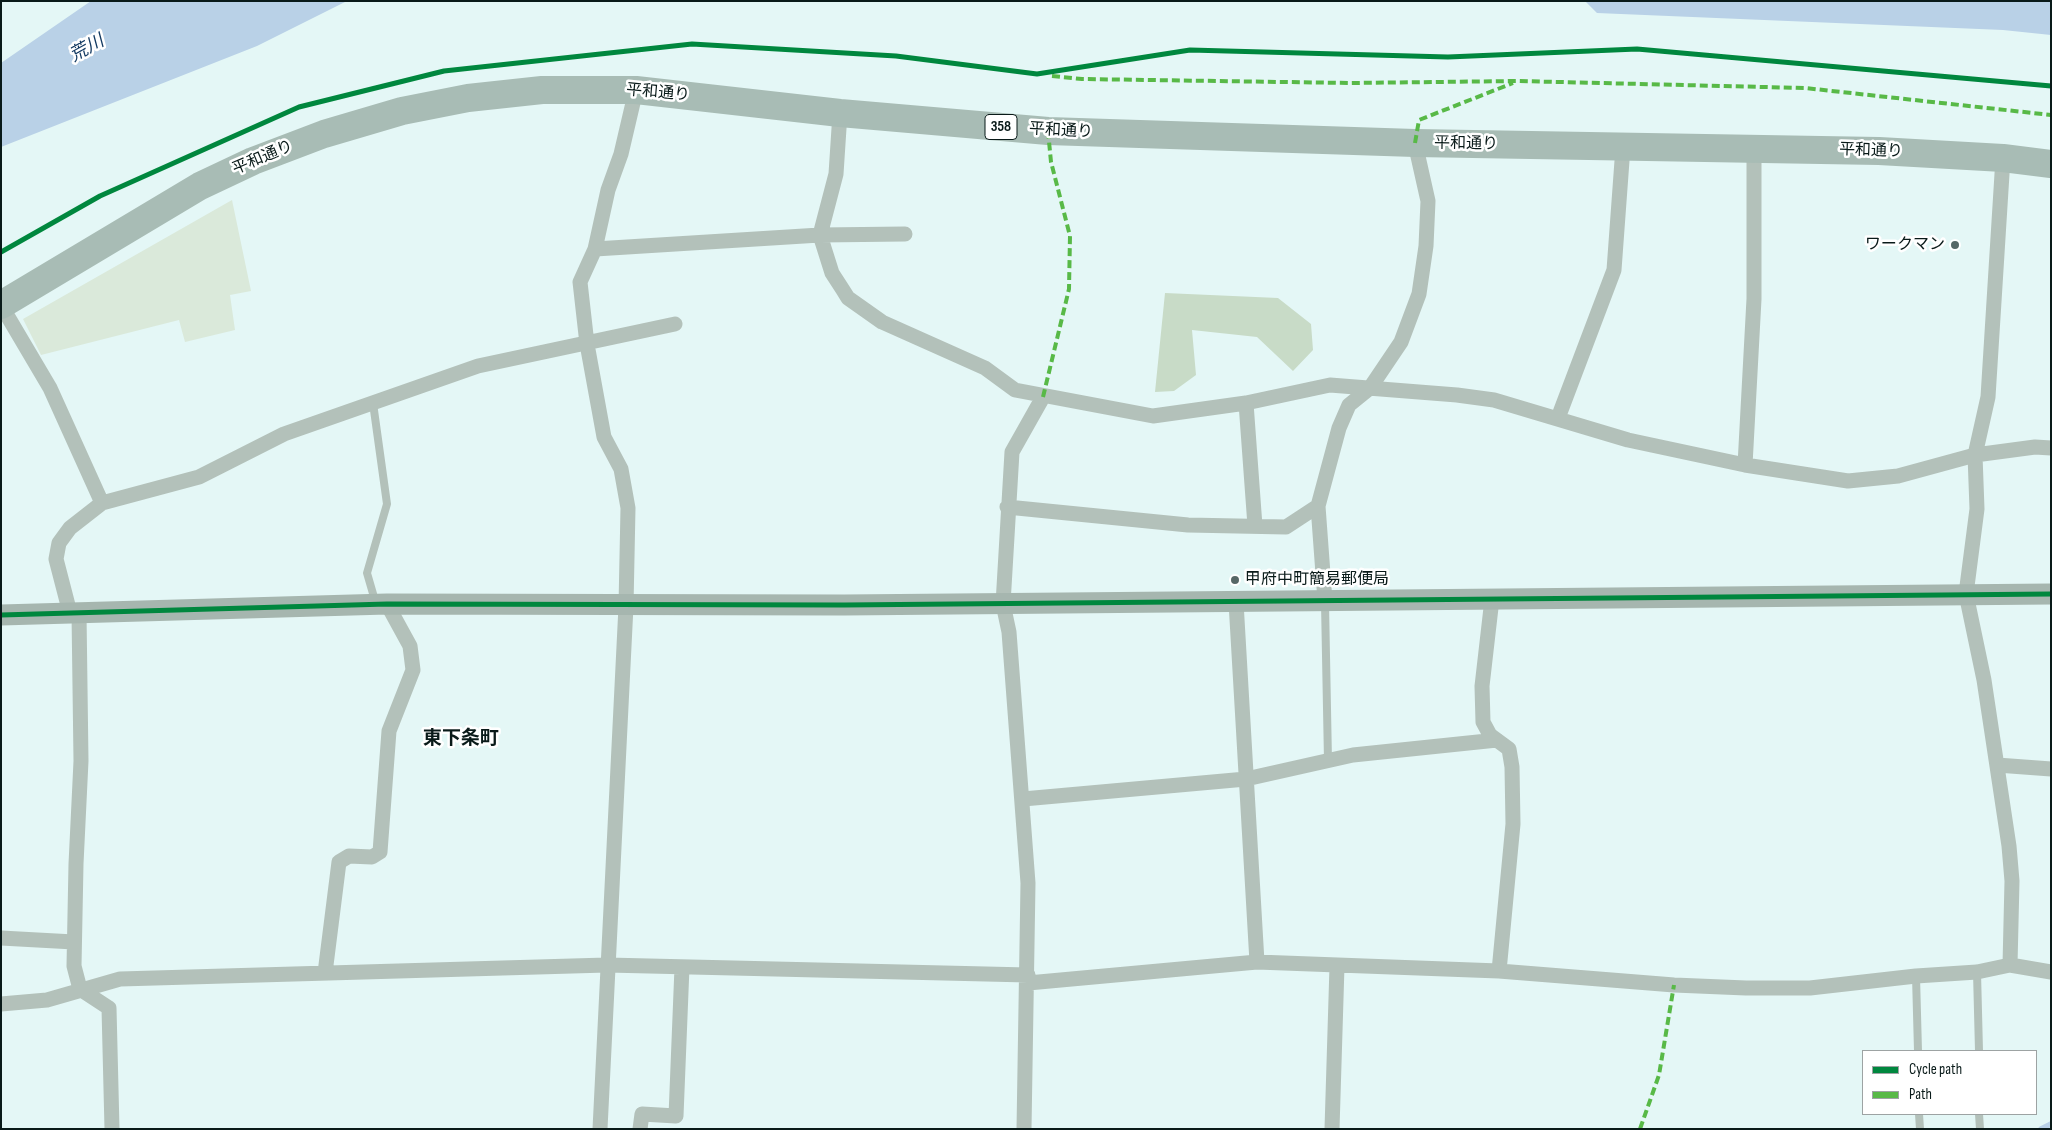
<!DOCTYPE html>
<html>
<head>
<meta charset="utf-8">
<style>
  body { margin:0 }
  #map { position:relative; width:2052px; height:1130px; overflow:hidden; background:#e4f7f6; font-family:"Sofia Sans Condensed",sans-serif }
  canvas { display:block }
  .frame { position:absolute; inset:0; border:2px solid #091a19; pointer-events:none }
  .legend { position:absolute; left:1862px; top:1050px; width:175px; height:65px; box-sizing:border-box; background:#fff; border:1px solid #9da3a3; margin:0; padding:6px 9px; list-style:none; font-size:15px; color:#091a19 }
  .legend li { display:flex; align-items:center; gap:10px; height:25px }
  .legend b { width:25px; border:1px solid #9da3a3 }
</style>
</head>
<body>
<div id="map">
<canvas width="2052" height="1130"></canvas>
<div class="frame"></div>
<ul class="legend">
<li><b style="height:6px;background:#00873e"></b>Cycle path</li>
<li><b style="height:6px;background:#58b947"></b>Path</li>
</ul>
</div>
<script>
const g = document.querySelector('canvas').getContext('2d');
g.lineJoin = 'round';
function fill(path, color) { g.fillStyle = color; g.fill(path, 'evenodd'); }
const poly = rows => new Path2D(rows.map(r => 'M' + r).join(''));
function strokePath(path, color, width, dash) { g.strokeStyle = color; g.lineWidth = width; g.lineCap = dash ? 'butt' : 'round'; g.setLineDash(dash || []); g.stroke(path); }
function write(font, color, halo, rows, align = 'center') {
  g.font = font + ' "Sofia Sans Condensed","Noto Sans JP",sans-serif'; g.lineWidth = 5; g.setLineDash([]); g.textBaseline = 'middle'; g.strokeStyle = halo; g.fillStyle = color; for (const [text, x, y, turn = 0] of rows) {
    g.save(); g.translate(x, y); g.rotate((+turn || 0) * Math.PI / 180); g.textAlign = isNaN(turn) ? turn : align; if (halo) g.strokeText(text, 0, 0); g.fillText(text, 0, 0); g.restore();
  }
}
fill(poly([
  [232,200,251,291,230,295,235,330,185,342,179,320,41,355,23,319]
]), '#dae9da');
fill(poly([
  [1165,293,1278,298,1311,324,1313,350,1293,371,1257,337,1192,330,1196,375,1174,391,1155,392]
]), '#c8dbc7');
fill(poly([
  [91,1,347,1,257,46,1,147,1,63],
  [1585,1,2051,1,2051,35,2003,30,1597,13]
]), '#b9d1e7');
strokePath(poly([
  [2041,1129,2051,1124]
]), '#b9d1e7', 5.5);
strokePath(poly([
  [373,403,387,504,367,573,376,604],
  [1325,603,1328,761],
  [1977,972,1979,1051],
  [1916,976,1918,1051],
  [1919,1114,1920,1129],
  [1979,1114,1980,1129]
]), '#b3c1ba', 8);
strokePath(poly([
  [840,113,836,174,820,235,832,273,843,290,848,298,882,322,985,368,1015,390,1153,416,1246,403,1330,385,1457,395,1494,400,1628,440,1745,465,1848,481,1898,476,1975,455,2035,447,2051,448],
  [2003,158,1988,397,1975,455,1977,509,1966,594,1984,680,2009,846,2012,881,2010,965],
  [595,249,820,235,905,234],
  [1,305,50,388,102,503],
  [1246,403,1255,526],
  [1558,418,1614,270,1623,147],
  [1745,465,1754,299,1754,150],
  [1007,507,1188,525,1286,527,1318,506],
  [1492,599,1482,686,1483,722,1490,735,1509,749,1512,767,1513,824,1499,971],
  [1325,601,1318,506,1339,428,1349,405,1370,388,1401,342,1419,294,1426,246,1428,201,1415,143],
  [1236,602,1257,962],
  [70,613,56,559,59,543,70,528,102,503,199,477,284,434,478,366,675,324],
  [79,613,81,761,76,864,74,966,80,989,109,1008,112,1129],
  [1997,765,2051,769],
  [1023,799,1246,779,1353,755,1497,740],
  [1,938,74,942],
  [325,973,339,862,349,856,372,857,380,852,389,731,413,670,410,646,387,604],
  [1028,983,1257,962,1499,971,1674,985,1746,988,1810,988,1916,976,1977,972,2010,965,2051,972],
  [1,1004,47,1000,120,979,607,965,1028,975],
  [600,1129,626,606,628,508,621,469,604,437,587,344,580,282,595,249,608,190,621,154,636,90],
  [640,1129,642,1114,676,1116,682,967],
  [1024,1129,1028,883,1009,632,1003,604,1012,452,1043,397],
  [1332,1129,1337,966]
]), '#b3c1ba', 15);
strokePath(poly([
  [1,615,387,604,844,605,2051,594]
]), '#a6b6af', 21);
strokePath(poly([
  [1,305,200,186,253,161,324,134,402,111,468,98,542,90,636,90,840,113,1048,131,1415,143,1879,151,2003,158,2051,164]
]), '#a8bcb5', 28);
strokePath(poly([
  [1052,76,1082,79,1351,83,1518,81,1805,88,2051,115],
  [1415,143,1419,120,1513,83],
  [1043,397,1069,289,1070,236,1051,162,1048,131],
  [1640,1129,1659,1075,1674,985]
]), '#58b947', 4, [8, 4]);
strokePath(poly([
  [1,252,100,196,299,107,444,71,692,44,896,56,1037,74,1190,50,1448,57,1637,49,2051,86],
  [1,615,387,604,844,605,2051,594]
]), '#00873e', 5);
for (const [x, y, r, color] of [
  [1955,245,5,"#566766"],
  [1235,580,5,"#566766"]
]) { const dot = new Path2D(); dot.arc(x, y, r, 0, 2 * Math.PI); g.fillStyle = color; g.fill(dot); strokePath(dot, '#fff', 2); }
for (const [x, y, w] of [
  [1001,127,32]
]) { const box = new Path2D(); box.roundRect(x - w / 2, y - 12.5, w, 25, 4); g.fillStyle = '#fff'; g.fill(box); strokePath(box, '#091a19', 1); }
write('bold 15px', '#091a19', null, [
  ["358",1001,127]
]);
write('16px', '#091a19', '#fff', [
  ["平和通り",658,93,5],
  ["平和通り",1061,131,3],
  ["平和通り",1466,144,1],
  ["平和通り",1871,151,2],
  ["平和通り",263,158,-23]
]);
write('16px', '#091a19', '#fff', [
  ["ワークマン",1945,245],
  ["甲府中町簡易郵便局",1245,580,"left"]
], 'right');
write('italic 18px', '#133a62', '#fff', [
  ["荒川",87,49,-29]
]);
write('bold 19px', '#091a19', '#fff', [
  ["東下条町",461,739]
]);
</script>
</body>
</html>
